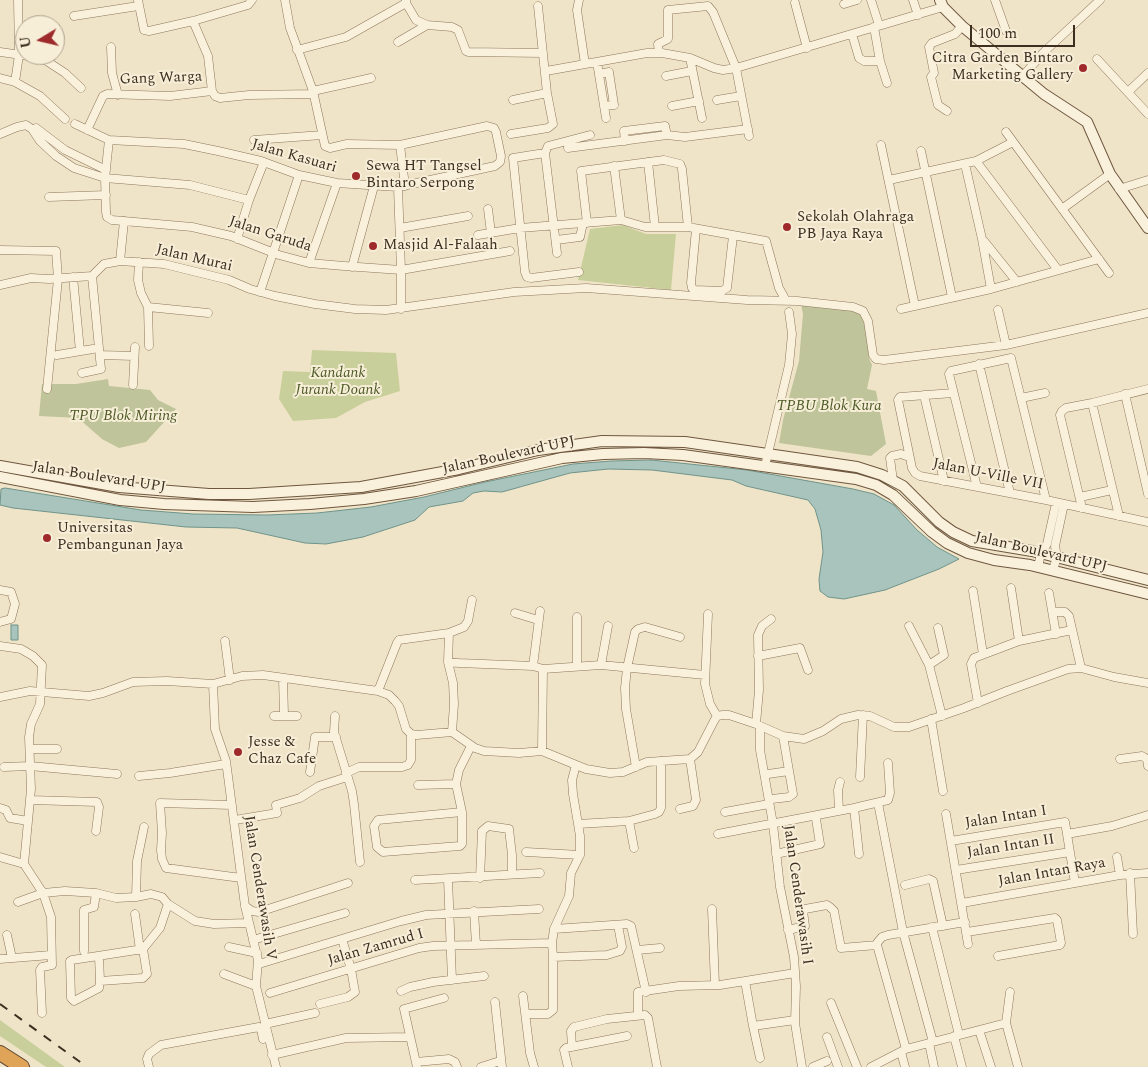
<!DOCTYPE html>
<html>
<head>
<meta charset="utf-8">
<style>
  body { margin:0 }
  #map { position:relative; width:1148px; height:1067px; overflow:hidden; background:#f0e4c8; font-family:Spectral,serif }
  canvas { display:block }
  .north { position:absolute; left:15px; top:15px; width:50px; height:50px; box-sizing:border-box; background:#f7eed8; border:1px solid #ada18e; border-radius:50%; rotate:261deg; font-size:14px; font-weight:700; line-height:20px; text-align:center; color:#3d2e20 }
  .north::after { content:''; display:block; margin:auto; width:18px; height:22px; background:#9e2a2b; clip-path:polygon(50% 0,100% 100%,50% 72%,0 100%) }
  .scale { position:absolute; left:970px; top:25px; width:105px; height:22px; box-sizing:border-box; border:2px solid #3d2e20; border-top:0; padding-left:6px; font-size:15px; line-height:18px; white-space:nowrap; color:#3d2e20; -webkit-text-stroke:4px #f7eed8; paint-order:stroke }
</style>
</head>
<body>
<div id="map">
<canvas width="1148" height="1067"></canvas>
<div class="north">U</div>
<div class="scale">100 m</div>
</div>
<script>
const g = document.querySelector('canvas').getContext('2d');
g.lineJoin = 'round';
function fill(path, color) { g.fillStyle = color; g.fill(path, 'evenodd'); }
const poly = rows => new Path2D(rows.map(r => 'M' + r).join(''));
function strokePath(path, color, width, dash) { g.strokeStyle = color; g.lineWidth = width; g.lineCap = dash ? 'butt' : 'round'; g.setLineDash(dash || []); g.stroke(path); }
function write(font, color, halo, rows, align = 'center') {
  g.font = font + ' Spectral,serif'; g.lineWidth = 4; g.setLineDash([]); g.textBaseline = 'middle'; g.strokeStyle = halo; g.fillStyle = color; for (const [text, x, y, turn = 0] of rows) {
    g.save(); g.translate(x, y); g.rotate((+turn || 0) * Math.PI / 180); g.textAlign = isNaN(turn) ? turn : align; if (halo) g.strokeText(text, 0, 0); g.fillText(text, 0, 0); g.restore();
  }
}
fill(poly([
  [623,225,646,234,676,234,671,290,578,280,590,229],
  [312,350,396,353,400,391,365,402,336,418,293,421,279,399,283,371,310,372],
  [0,1020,65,1067,46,1067,0,1036]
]), '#c9cf9b');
fill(poly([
  [801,305,854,310,860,313,865,321,869,358,872,365,867,389,876,391,886,444,871,456,779,443,783,420,799,361,803,314],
  [108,379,109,386,150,390,158,400,176,409,146,442,119,448,102,439,78,418,39,416,42,384,76,384]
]), '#bfc49a');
const water = poly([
  [651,460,747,470,853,489,874,494,894,505,917,530,937,547,959,559,939,569,885,590,844,599,828,597,820,591,819,579,823,552,821,530,815,509,808,500,746,486,732,480,652,470,608,469,570,473,502,492,484,491,473,493,463,501,429,507,415,520,363,537,326,544,305,543,237,528,186,527,13,508,0,505,1,489,5,488,141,510,193,514,267,515,317,513,371,507,424,497,485,482,573,464,611,461,651,460],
  [11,625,18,625,18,640,11,640,11,625]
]);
fill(water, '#a9c4bc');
strokePath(water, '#6f938a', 1);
const street = poly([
  [138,0,144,30,149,31,193,21,248,5,252,0],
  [406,0,406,3,416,20,427,25,452,27,458,30,466,51,468,52,543,53],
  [579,0,577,10,585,64],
  [871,0,879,25],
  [913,0,918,15],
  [995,0,1006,31],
  [795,3,807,48],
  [844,4,857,0],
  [74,16,138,6],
  [193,21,208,56,212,91],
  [874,27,880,61],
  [852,34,859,58,864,61,880,61,887,83],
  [398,42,427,25],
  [111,47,112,73,118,95],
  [297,50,346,37,406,3],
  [0,52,42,58,65,73,81,88],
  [659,53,658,44,668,39,668,10,708,6,713,12,736,68,749,136],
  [690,58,702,118],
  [1097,59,1148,114],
  [597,62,606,118],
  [546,71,647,53,662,53,690,58,714,68,723,70,736,68,943,7],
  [599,74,609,72,614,105,604,106],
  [666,76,692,71],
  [1022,77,1044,52,1100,0],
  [0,78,15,82,40,96,65,119],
  [15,82,19,55,18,0],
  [313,91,371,78],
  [1128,92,1148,73],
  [513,100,547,93],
  [717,100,741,96],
  [672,106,699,101],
  [947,111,938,105,931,77,934,73,929,47,932,43,955,34,962,26],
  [75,124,109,140,184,144,218,151,261,161,299,175,337,183,398,187,495,166,500,162,501,156,496,132,494,128,487,126,400,145,347,144,330,148,325,146,313,91,290,28,285,0],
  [36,128,65,150,106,170],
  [87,130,103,96,107,94,170,96,212,91,215,96,220,98,249,95,314,94],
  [1006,132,1109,273],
  [0,134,17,127,26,125,32,129,40,141,56,156,74,168,105,178,190,185,249,200],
  [511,134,548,128,553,124,547,93,538,6],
  [109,140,105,178,106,212,107,217,112,220,192,227,231,236,279,255,309,263,344,266,401,270,510,251],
  [254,140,322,135],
  [625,141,624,131,665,126,667,135],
  [400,145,405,186],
  [881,145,915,306],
  [568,148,667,135,685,137,748,129],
  [921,151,952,297],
  [545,153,548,146,590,135],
  [976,161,1058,270],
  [648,162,655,227],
  [965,164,982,239,991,289],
  [614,166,621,220],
  [889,180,976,161,1013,142],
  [398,187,401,270,401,309],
  [1119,189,1148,180],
  [49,197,106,195],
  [488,209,491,233],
  [1062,209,1110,174],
  [587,223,581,171,664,160,680,164,682,169,688,227],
  [400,228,468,216],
  [696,229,691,283,692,288,695,290,722,291,727,288,733,236],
  [478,235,520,228,621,220,645,227,688,227,766,241,779,288,784,297],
  [237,239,249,200,264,162],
  [556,240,580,237,583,223],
  [984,241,1017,282],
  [0,250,56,251,58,279,47,389],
  [557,253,545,153,513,158,525,272,527,277,531,278,579,272],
  [120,261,124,221],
  [139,262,138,280,141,293,148,307,149,346],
  [309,263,337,183],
  [352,267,374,186],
  [73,277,80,351],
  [0,285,31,278,49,279,92,276,104,264,120,261,164,264,229,280,250,289,275,296,315,304,355,309,386,310,514,292,586,288,747,300,797,301,853,307,863,311,868,321,873,355,876,359,884,360,1006,345,1148,313],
  [260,292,299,175],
  [148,307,208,313],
  [901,309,991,289,1099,259],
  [998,310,1006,345],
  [57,355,93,349],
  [100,355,134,356],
  [979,364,1010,493],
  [82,373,101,369,92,276],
  [133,385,135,347],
  [953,393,900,397,898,400,912,468,915,473,920,476,1046,500,1148,522],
  [1125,394,1148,494],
  [924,395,944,481],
  [1021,398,1045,393],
  [1092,403,1119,516],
  [765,466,789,365,792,334,789,312],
  [893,481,890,458,892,456,901,454,909,457],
  [977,487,949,374,951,371,1011,358,1046,500],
  [1080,497,1112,490],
  [1082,508,1060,415,1062,411,1066,408,1092,403,1148,389],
  [1038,567,1041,553,1047,544,1056,503],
  [1053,570,1057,557,1055,546,1064,504],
  [1011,588,1019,641],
  [0,590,11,592,15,604,11,619,0,622],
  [973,591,983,654],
  [1049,593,1056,634],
  [1053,612,1065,612,1069,616,1081,668],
  [515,613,538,620],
  [708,614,705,684,710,704,717,716],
  [909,626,929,665,942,716],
  [225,641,230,680],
  [0,646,21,649,33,656,42,665,40,704,31,724,29,737,31,789,24,864,43,893,51,917,52,965,42,967,40,970,42,1013],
  [758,656,800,648,808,670],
  [448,662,459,663,533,666,543,669,601,665,705,675],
  [601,665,608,626],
  [929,665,944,655,938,628],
  [533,666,540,611],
  [577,666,577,617],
  [283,678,284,715],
  [213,684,215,729,226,761,245,906,258,960,256,986,276,1067],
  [378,691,397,643,399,640,449,633],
  [0,697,30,691,89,696,103,693,133,682,167,681,213,684,242,676,263,675,378,691,389,695,395,701,399,706,406,729,411,734,417,735,452,732,475,748,484,751,519,753,542,751,586,769,610,773,623,772,647,762,690,759,698,752,714,721,717,716,723,715,729,715,756,724,783,736,804,739,823,731,841,719,858,715,870,716,894,727,909,727,964,708,1007,691,1068,669,1081,668,1114,677,1148,683],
  [978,703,971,664,974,658,1019,641,1072,630],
  [274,716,297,716],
  [335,716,334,732,352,791,354,804,360,862],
  [931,719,943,791],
  [756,724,759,690,758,635,762,626,771,619],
  [760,727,760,750,773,824,780,887,794,957,796,986,795,1023,802,1067],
  [452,732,454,704,453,683,448,662,449,633,464,627,468,621,472,600],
  [30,749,57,749],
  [542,751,543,669],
  [1120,759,1142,756,1147,759,1148,766],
  [4,767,30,766,117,774],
  [636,767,626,709,625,688,627,668,635,632,638,629,645,627,680,637],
  [310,772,315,737,336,737],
  [346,773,359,767,402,767,408,765,411,760,411,734],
  [768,774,789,771],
  [139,776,170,773,226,764],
  [860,777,863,715],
  [418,785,456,784],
  [772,799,789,797,793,794,783,736],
  [30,800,97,802,99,807,96,831],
  [878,803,903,932,933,1042],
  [232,805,160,803,162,833,161,850,162,859,166,868,241,878],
  [0,808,6,810,10,818,28,821],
  [854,808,859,854],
  [680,809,693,806,696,800,690,759],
  [839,811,838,790,840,782],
  [462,812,378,820,374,826,377,847,383,852,460,846,462,844,462,812,456,784,459,770,471,746],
  [725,812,769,804],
  [946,814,968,944],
  [235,820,277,813,276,805,300,798,319,786,347,777],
  [629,821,634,848],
  [578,824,629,821,655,814,659,812,661,808,661,761],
  [718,834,854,808,888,800,890,793,888,763],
  [1067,834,1112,826,1148,815],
  [951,841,1065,822,1075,883],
  [526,852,580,855],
  [776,854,820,844,816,819],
  [0,857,24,864],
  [1117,857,1120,875],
  [956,870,1070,852],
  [1130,873,1133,934],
  [480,878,482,831,488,826,509,829,512,855,512,874],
  [448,879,452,980],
  [415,880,540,873],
  [905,885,929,879,933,881,943,926],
  [136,897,137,861,144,827],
  [18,902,43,893,65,891,96,893,116,898,136,897,151,894,162,897,168,904,195,921,214,924,248,923],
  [962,903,1120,875,1148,873],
  [245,906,252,911,259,912,348,883],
  [712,909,715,985],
  [474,911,476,945],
  [135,914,140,950],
  [932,927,959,1035],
  [554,929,627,924,631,926,646,992],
  [788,930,805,926,803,911,805,909,827,905,830,907,834,911,841,948,877,945],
  [967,932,1055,918,1057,920,1061,943,1060,945,998,956],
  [7,935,12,958],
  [253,940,345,913],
  [229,947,257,953],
  [637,950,660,948],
  [84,951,84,910,94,907,96,893],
  [99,956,100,981,99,988,74,1001,71,998,70,961,72,960,143,949],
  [553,957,607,955,620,951,622,947,618,925],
  [0,959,51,955],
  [259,964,401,921,426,915,539,909],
  [224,974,256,986],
  [100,981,143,978,147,974,143,949,160,928,168,904],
  [745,981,753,1026,760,1058],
  [401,991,410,987,433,982,484,976],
  [1010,992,1006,1023,1018,1067],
  [270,993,419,948,433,946,552,943],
  [523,996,530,1053,534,1067],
  [495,1002,502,1067],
  [831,1003,857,1067],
  [320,1004,348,997,355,992,351,969,342,939],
  [526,1014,548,1014,553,1010,553,957,552,943,554,929,569,896,571,873,580,855,580,836,573,794,572,780,576,765],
  [638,1015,638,992,679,986,720,985,795,973],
  [265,1024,315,1013],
  [753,1026,795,1020],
  [979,1030,991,1067],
  [954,1036,962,1067],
  [827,1037,838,1067],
  [929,1043,934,1067],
  [572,1047,571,1031,574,1027,607,1019,645,1015,648,1018,657,1067],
  [906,1049,877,945,877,943,882,937,888,935,965,922],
  [901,1052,905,1067],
  [272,1055,346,1038,409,1037],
  [416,1062,449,1059,455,1062,457,1067],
  [149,1067,147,1059,149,1054,161,1045,259,1027,261,1029,263,1039],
  [417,1067,404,1009,444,998],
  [481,1067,500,1061],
  [568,1067,564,1050,566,1048,627,1036],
  [813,1067,827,1061],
  [871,1067,906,1049,1006,1023]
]);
const secondary = poly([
  [940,0,943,7,962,26,1044,94,1087,122,1110,174,1148,228],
  [0,466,119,487,209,494,249,494,361,487,459,469,538,450,602,441,685,442,857,467,882,475,903,486,939,522,953,532,972,541,1032,551,1148,580],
  [0,477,120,500,164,504,253,507,310,504,364,499,416,491,562,458,603,454,644,453,683,455,856,479,876,485,893,495,932,532,947,543,968,553,994,560,1030,565,1148,594]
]);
const highway = poly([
  [0,1053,22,1067]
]);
strokePath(street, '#8d765c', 9);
strokePath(secondary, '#6f573f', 12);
strokePath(highway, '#5b4430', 16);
strokePath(street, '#faf1dc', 8);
strokePath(secondary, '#faf1dc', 10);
strokePath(highway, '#e0a458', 14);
strokePath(poly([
  [0,1004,87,1067]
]), '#3d2e20', 2, [9, 9]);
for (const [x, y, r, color] of [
  [1083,68,5,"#9e2a2b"],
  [356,176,5,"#9e2a2b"],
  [787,227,5,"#9e2a2b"],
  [373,246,5,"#9e2a2b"],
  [47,538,5,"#9e2a2b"],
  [238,752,5,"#9e2a2b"]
]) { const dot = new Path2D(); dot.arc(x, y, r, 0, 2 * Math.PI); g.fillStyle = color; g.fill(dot); strokePath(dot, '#f7eed8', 2); }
write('15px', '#3d2e20', '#f7eed8', [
  ["Citra Garden Bintaro",1073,59,"right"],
  ["Marketing Gallery",1073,76,"right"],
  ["Sewa HT Tangsel",366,167],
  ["Bintaro Serpong",366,184],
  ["Sekolah Olahraga",797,218],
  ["PB Jaya Raya",797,235],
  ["Masjid Al-Falaah",383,246],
  ["Universitas",57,529],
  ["Pembangunan Jaya",57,546],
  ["Jesse &",248,743],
  ["Chaz Cafe",248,760]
], 'left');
write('15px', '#3d2e20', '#f7eed8', [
  ["Gang Warga",161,79,-2],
  ["Jalan Kasuari",294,157,16],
  ["Jalan Garuda",270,235,18],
  ["Jalan Murai",194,259,13],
  ["Jalan Boulevard UPJ",509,456,-12],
  ["Jalan U-Ville VII",988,475,11],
  ["Jalan Boulevard UPJ",99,478,9],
  ["Jalan Boulevard UPJ",1041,553,13],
  ["Jalan Intan I",1006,818,-9],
  ["Jalan Intan II",1011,847,-9],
  ["Jalan Intan Raya",1052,873,-10],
  ["Jalan Cenderawasih V",259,888,81],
  ["Jalan Cenderawasih I",797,895,82],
  ["Jalan Zamrud I",376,948,-16]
]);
write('italic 15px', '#4d5a26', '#f7eed8', [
  ["Kandank",338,374],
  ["Jurank Doank",338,391],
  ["TPBU Blok Kura",829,407],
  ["TPU Blok Miring",123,417]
]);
</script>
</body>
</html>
